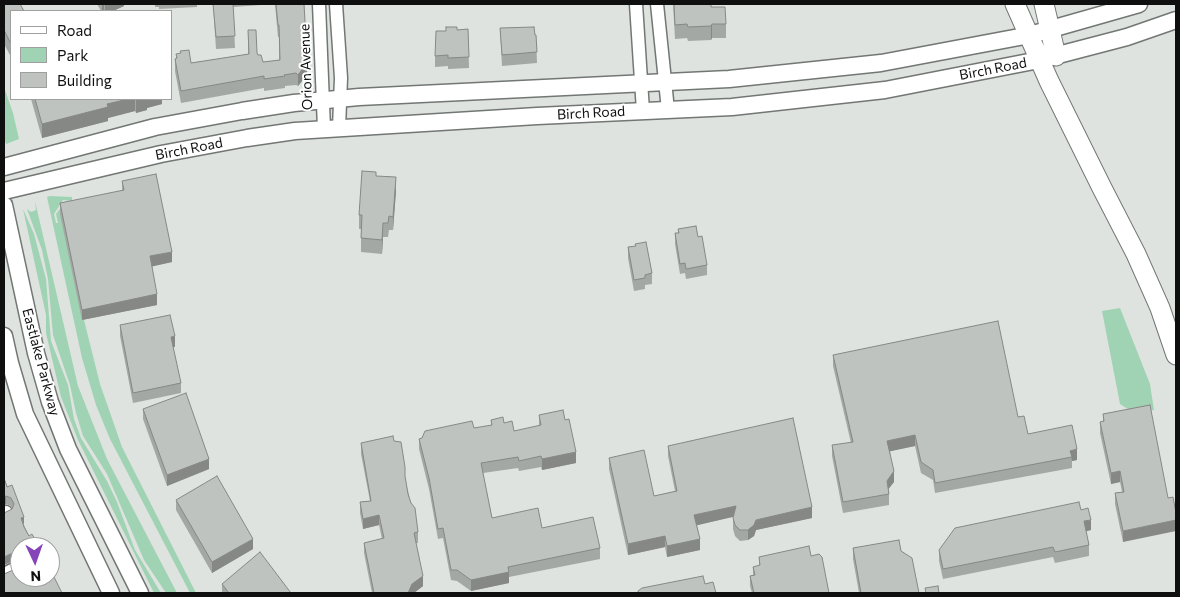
<!DOCTYPE html>
<html>
<head>
<meta charset="utf-8">
<style>
  body { margin:0 }
  #map { position:relative; width:1180px; height:597px; overflow:hidden; background:#dee3df; font-family:Commissioner,sans-serif }
  canvas { display:block }
  .frame { position:absolute; inset:0; border:5px solid #0e0f0e; pointer-events:none }
  .legend { position:absolute; left:10px; top:10px; width:162px; height:90px; box-sizing:border-box; background:#fff; border:1px solid #9f9f9f; margin:0; padding:6px 9px; list-style:none; font-size:15px; color:#0e0f0e }
  .legend li { display:flex; align-items:center; gap:10px; height:25px }
  .legend b { width:25px; border:1px solid #9f9f9f }
  .north { position:absolute; left:10px; top:537px; width:50px; height:50px; box-sizing:border-box; background:#fff; border:1px solid #9f9f9f; border-radius:50%; rotate:177deg; font-size:14px; font-weight:700; line-height:20px; text-align:center; color:#0e0f0e }
  .north::after { content:''; display:block; margin:auto; width:18px; height:22px; background:#8544b8; clip-path:polygon(50% 0,100% 100%,50% 72%,0 100%) }
</style>
</head>
<body>
<div id="map">
<canvas width="1180" height="597"></canvas>
<div class="frame"></div>
<ul class="legend">
<li><b style="height:6px;background:#fff"></b>Road</li>
<li><b style="height:14px;background:#a0d3b3"></b>Park</li>
<li><b style="height:14px;background:#bfc3c0"></b>Building</li>
</ul>
<div class="north">N</div>
</div>
<script>
const g = document.querySelector('canvas').getContext('2d');
g.lineJoin = 'round';
function fill(path, color) { g.fillStyle = color; g.fill(path, 'evenodd'); }
const poly = rows => new Path2D(rows.map(r => 'M' + r).join(''));
function strokePath(path, color, width, dash) { g.strokeStyle = color; g.lineWidth = width; g.lineCap = dash ? 'butt' : 'round'; g.setLineDash(dash || []); g.stroke(path); }
function write(font, color, halo, rows, align = 'center') {
  g.font = font + ' Commissioner,sans-serif'; g.lineWidth = 4; g.setLineDash([]); g.textBaseline = 'middle'; g.strokeStyle = halo; g.fillStyle = color; for (const [text, x, y, turn = 0] of rows) {
    g.save(); g.translate(x, y); g.rotate((+turn || 0) * Math.PI / 180); g.textAlign = isNaN(turn) ? turn : align; if (halo) g.strokeText(text, 0, 0); g.fillText(text, 0, 0); g.restore();
  }
}
fill(poly([
  [4,87,13,113,19,139,6,144,4,137],
  [50,196,72,197,72,201,63,200,54,214,56,223,58,223,56,214,65,202,70,202,83,316,100,384,122,447,196,593,190,593,110,439,96,405,82,358,47,197],
  [35,201,78,386,107,459,177,593,166,593,144,560,107,474,83,436,76,413,70,385,53,335,48,279,42,250,27,209,31,212,36,210],
  [23,209,34,234,46,279,51,341,68,385,74,419,81,438,107,481,117,502,135,550,161,593,154,593,78,440,61,397,46,333,46,315],
  [1120,308,1150,384,1154,410,1134,413,1120,404,1102,311]
]), '#a0d3b3');
const minor = poly([
  [319,4,324,129],
  [336,4,341,78,339,128],
  [636,4,643,111],
  [657,4,668,110],
  [4,513,6,512],
  [4,574,20,566]
]);
const major = poly([
  [4,167,155,127,242,111,294,103,359,97,729,79,881,63,1030,35,1139,4],
  [4,191,161,154,247,138,295,131,537,116,732,107,885,90,1039,60,1127,37,1176,20],
  [4,205,36,353,50,402,68,449,140,593],
  [4,336,10,363,25,414,111,593]
]);
const highway = poly([
  [1015,4,1049,81,1102,188,1136,254,1160,308,1176,355],
  [1044,4,1056,56]
]);
strokePath(minor, '#727774', 15);
strokePath(major, '#727774', 19);
strokePath(highway, '#727774', 21);
strokePath(minor, '#fff', 12);
strokePath(major, '#fff', 16);
strokePath(highway, '#fff', 19);
fill(poly([
  [4,4,11,11,11,57,4,44],
  [97,4,124,4,124,6,113,11,101,11],
  [155,4,211,4,197,4,197,7,159,9,159,7,155,7],
  [213,4,304,4,307,68,307,75,298,86,296,85,285,86,285,88,264,91,264,88,181,103,175,71,175,59,176,59,176,54,191,63,248,54,248,30,257,53,263,62,279,60,279,37,278,37,275,4,233,7,235,48,216,49],
  [399,4,414,4,413,5,399,5],
  [673,4,711,4,711,7,726,24,726,38,712,38,711,40,688,41,687,38,675,39],
  [500,28,536,35,537,63,502,66],
  [468,29,469,68,448,69,448,66,435,67,435,56,457,30],
  [31,99,162,99,162,104,147,108,147,110,136,113,135,111,108,118,108,121,42,138],
  [376,176,396,191,393,230,389,230,388,237,383,237,382,254,361,252,361,229,359,229,359,215],
  [122,181,172,262,152,266,157,305,82,320,60,214,60,203,122,191],
  [678,229,698,237,707,265,707,275,686,279,685,273,680,274,675,244,675,233,678,233],
  [628,247,652,273,652,284,645,285,645,289,634,291,628,258],
  [120,325,175,347,173,347,181,383,181,393,133,403,120,336],
  [833,355,1018,417,1028,434,1077,460,1072,461,1072,468,935,493,933,480,921,473,915,446,890,451,894,482,888,489,889,494,889,505,843,513,832,456,832,445,851,443,833,366],
  [1150,405,1123,542,1115,504,1115,493,1122,492,1120,482,1111,484,1100,433,1100,422,1103,422,1103,414],
  [143,409,209,469,167,486,143,419],
  [539,415,576,463,542,470,541,467,519,471,518,468,483,473,492,518,542,528,600,548,600,559,509,577,509,583,471,591,457,581,451,580,443,538,438,539,429,489,419,449,419,439,491,425,491,420,504,423,514,431,539,426],
  [361,443,405,479,418,532,418,543,416,543,423,586,414,593,372,593,364,553,364,543,382,539,379,525,363,529,360,513,360,502,370,501,361,454],
  [668,446,812,518,756,530,754,536,748,540,740,541,735,536,733,529,733,517,697,525,700,550,667,557,665,547,628,555,609,469,609,458,654,496,675,491,668,456],
  [4,478,24,525,29,536,20,547,20,559,17,559,4,565,4,513,12,509,11,506,6,504,4,505],
  [176,500,253,549,212,573,176,510],
  [1091,530,1086,531,1089,545,1089,556,1055,563,1053,557,943,579,939,561,939,550],
  [853,548,919,593,859,593,853,559],
  [811,556,829,593,752,593,750,586,750,576,753,575,753,567,759,566,759,557],
  [222,584,291,593,222,593]
]), '#a4a8a5');
fill(poly([
  [102,4,104,4,104,11,102,11],
  [105,4,124,4,124,6,113,11,105,11],
  [712,24,712,38,711,40,711,26],
  [307,56,307,75,298,86,298,75],
  [128,99,135,99,135,111,108,118,108,121,42,138,42,124,107,104],
  [136,99,162,99,162,104,147,108,147,110,136,113],
  [396,177,396,191,393,230,393,217],
  [383,223,383,237,382,254,382,240],
  [172,252,172,262,150,267,150,256],
  [157,294,157,305,82,320,82,310],
  [175,336,175,347,171,347,171,337],
  [915,435,915,446,887,452,887,441],
  [1077,449,1077,460,1072,461,1070,451],
  [576,452,576,463,542,470,542,459],
  [209,459,209,469,167,486,167,475],
  [894,471,894,482,887,491,887,481],
  [1120,471,1120,482,1111,484,1111,473],
  [6,496,6,504,4,505,4,497],
  [736,506,736,516,694,526,694,515],
  [812,507,812,518,756,530,754,536,748,540,748,530,756,520],
  [379,515,379,525,363,529,363,519],
  [24,517,24,525,21,518],
  [1091,520,1091,530,1084,532,1084,521],
  [1176,520,1176,531,1123,542,1123,531],
  [665,536,665,547,628,555,628,544],
  [253,539,253,549,212,573,212,562],
  [700,539,700,550,667,557,667,546],
  [17,551,17,559,4,565,4,557],
  [509,572,509,583,471,591,471,580],
  [423,576,423,586,414,593,408,593,412,584]
]), '#868886');
const building = poly([
  [4,4,20,4,24,11,11,11,11,44,4,30,4,4],
  [213,4,233,4,235,36,216,37,213,4],
  [276,4,304,4,307,56,307,63,298,75,296,73,284,75,285,76,264,79,264,76,181,91,175,59,177,58,176,54,181,53,180,51,189,50,191,63,249,54,248,30,256,30,257,53,258,55,261,55,263,62,280,60,279,25,278,25,276,4],
  [674,4,711,4,711,7,725,7,726,24,712,24,711,26,688,27,687,24,675,25,674,4],
  [446,27,457,27,457,30,468,29,469,57,448,58,448,55,435,56,436,31,446,31,446,27],
  [534,27,535,35,536,35,537,52,502,55,500,28,534,27],
  [35,99,128,99,107,104,108,107,42,124,35,99],
  [362,171,376,172,376,176,396,177,393,217,389,216,388,223,383,223,382,240,361,238,362,215,359,215,362,171],
  [156,174,172,252,150,256,157,294,82,310,60,203,124,190,122,181,156,174],
  [696,226,698,237,702,236,707,265,686,269,685,263,680,264,675,233,679,233,678,229,696,226],
  [646,242,652,273,645,275,645,278,634,280,628,247,636,246,635,244,646,242],
  [170,315,175,336,171,337,181,383,133,393,120,325,170,315],
  [998,321,1018,417,1024,416,1028,434,1072,425,1077,449,1070,451,1072,457,935,483,933,470,921,462,915,435,887,441,894,471,887,481,889,494,843,502,832,445,853,442,833,355,998,321],
  [186,393,209,459,167,475,143,409,186,393],
  [1150,405,1168,498,1173,497,1176,513,1176,520,1123,531,1115,493,1124,492,1120,471,1111,473,1100,422,1104,421,1103,414,1150,405],
  [563,410,565,420,569,419,576,452,542,459,541,456,519,461,518,457,481,463,492,518,538,508,542,528,593,517,600,548,508,567,509,572,471,580,457,570,451,570,443,528,438,529,429,478,419,439,422,438,425,431,472,421,474,428,492,425,491,420,503,417,504,423,512,421,514,431,541,425,539,415,563,410],
  [793,418,812,507,756,520,754,525,748,530,740,530,735,525,733,518,736,506,694,515,700,539,667,546,665,536,628,544,609,458,644,450,654,496,677,491,668,446,793,418],
  [393,436,394,441,401,442,405,467,405,476,408,494,411,503,415,508,418,532,414,533,423,576,412,584,408,593,374,593,364,543,384,538,379,515,363,519,360,502,371,501,361,443,393,436],
  [217,476,253,539,212,562,176,500,217,476],
  [4,478,7,487,12,485,24,517,21,518,24,527,29,536,32,534,39,547,20,547,20,551,17,551,4,557,4,513,12,509,14,504,11,498,6,496,4,497,4,478],
  [1079,502,1081,510,1088,508,1091,520,1084,521,1089,545,1055,552,1053,547,943,569,939,550,955,528,1079,502],
  [899,540,901,551,912,558,919,593,861,593,853,548,899,540],
  [809,546,811,556,819,554,822,557,829,593,754,593,750,576,755,575,753,567,760,565,759,557,809,546],
  [260,552,291,593,229,593,222,584,260,552],
  [20,567,20,577,50,577,50,569,62,593,4,593,4,574,20,567],
  [703,576,705,584,713,582,716,593,638,593,638,591,642,588,703,576],
  [938,586,939,593,926,593,925,588,938,586]
]);
fill(building, '#bfc3c0');
strokePath(building, '#868886', 1);
write('14px', '#0e0f0e', '#fff', [
  ["Orion Avenue",306,67,-92],
  ["Birch Road",993,69,-11],
  ["Birch Road",591,113,-3],
  ["Birch Road",189,149,-11],
  ["Eastlake Parkway",41,362,75]
]);
</script>
</body>
</html>
